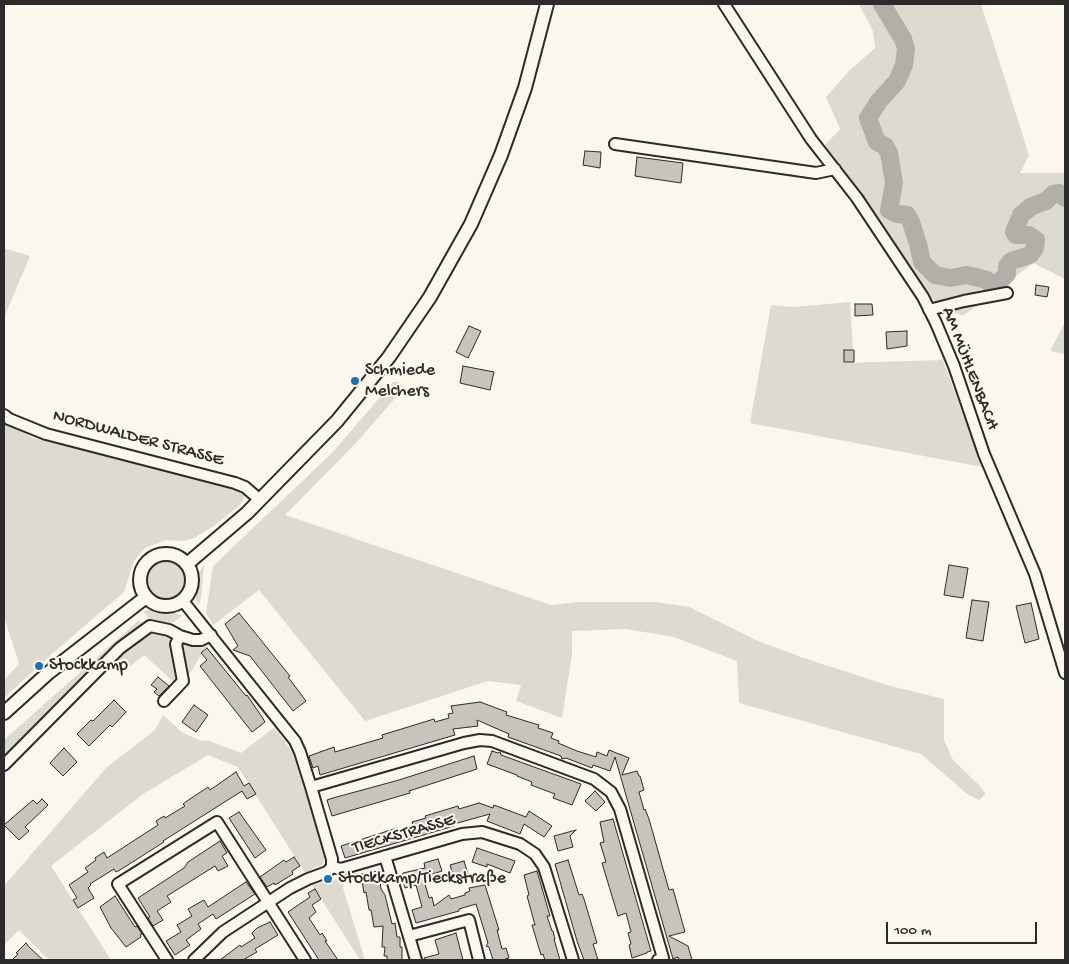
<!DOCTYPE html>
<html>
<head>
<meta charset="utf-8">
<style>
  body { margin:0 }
  #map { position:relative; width:1069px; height:964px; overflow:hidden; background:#fbf7ec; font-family:"Gochi Hand",sans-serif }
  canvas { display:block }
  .frame { position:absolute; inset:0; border:5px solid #2b2b2b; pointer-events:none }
  .scale { position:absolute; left:886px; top:922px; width:151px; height:22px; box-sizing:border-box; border:2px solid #2b2b2b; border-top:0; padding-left:6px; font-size:15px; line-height:18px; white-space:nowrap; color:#2b2b2b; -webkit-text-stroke:4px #fbf7ec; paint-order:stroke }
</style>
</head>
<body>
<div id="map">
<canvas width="1069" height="964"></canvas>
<div class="frame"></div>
<div class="scale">100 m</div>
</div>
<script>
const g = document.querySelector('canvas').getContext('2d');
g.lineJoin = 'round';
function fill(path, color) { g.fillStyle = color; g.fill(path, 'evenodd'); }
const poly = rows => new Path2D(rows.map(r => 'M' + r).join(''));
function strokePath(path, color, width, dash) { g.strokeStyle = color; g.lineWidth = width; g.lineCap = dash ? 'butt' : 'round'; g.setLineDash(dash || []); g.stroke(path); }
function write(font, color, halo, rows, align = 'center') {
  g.font = font + ' "Gochi Hand",sans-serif'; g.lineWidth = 4; g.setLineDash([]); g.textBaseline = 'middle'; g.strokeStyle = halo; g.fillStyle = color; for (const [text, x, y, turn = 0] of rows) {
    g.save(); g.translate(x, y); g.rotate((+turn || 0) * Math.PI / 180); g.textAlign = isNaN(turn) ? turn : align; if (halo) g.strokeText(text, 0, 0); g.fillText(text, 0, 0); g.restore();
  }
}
fill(poly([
  [859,4,981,4,1029,155,1020,173,1065,173,1065,279,1033,263,963,316,937,305,825,145,840,129,826,97,850,70,875,48,873,31],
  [4,248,30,256,4,318,4,259,9,261,4,258],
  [850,302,853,349,844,350,844,363,943,360,982,467,750,423,771,305,794,307],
  [1065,322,1065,354,1050,351],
  [393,382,399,382,404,388,355,444,285,515,551,605,579,602,656,602,689,607,758,641,801,657,890,686,944,699,944,740,953,760,980,786,986,794,979,800,967,794,921,754,739,703,737,661,674,637,626,629,572,631,572,654,562,718,516,701,521,685,488,681,365,721,259,590,213,625,206,613,213,566,332,453],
  [4,419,33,438,234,485,243,489,246,494,240,505,214,526,194,538,183,541,166,540,145,548,134,561,124,592,53,653,4,698,4,680,19,664,4,617],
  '146 580a20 20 0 1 1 40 0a20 20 0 1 1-40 0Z',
  [204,565,201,597,200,602,198,605,196,601,195,594,199,572],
  [150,609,170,611,182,616,165,628,162,626,161,622,152,622,143,611],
  [139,620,144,627,153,633,166,632,174,637,171,649,178,680,175,683,144,655,129,667,114,658,4,771,4,740],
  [180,641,196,645,208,643,191,672,185,676],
  [163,715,183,733,202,741,207,740,241,753,275,727,293,754,325,855,323,864,305,873,238,767,208,755,143,794,51,866,111,960,49,960,19,930,4,945,4,886,106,768,155,730],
  [340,878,365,960,360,960,312,885]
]), '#dddad0');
strokePath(poly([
  [882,4,903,39,906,49,904,65,897,81,879,101,868,118,877,142,885,146,889,153,894,183,889,210,897,214,907,215,911,222,918,244,922,262,935,275,950,278,967,275,987,280,995,290,1000,281,1007,274,1007,266,1011,261,1030,255,1035,248,1036,240,1029,235,1016,235,1014,232,1021,215,1032,206,1046,201,1053,194,1059,193,1065,198]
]), '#b1afa7', 18);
const building = poly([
  [585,151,601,152,600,168,583,165,585,151],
  [637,157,683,163,681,183,635,176,637,157],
  [1036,285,1049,287,1047,297,1035,295,1036,285],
  [855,304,872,304,873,315,855,316,855,304],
  [469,326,481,331,468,358,456,352,469,326],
  [907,331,907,346,887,349,886,332,907,331],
  [844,350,854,350,854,362,844,362,844,350],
  [463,366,494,372,490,390,460,383,463,366],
  [949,565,968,568,963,598,944,595,949,565],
  [972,600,989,602,983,641,966,638,972,600],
  [1031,603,1039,639,1025,643,1016,606,1031,603],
  [239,613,290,676,288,677,306,701,293,711,250,656,233,650,238,646,225,624,239,613],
  [207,648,246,696,247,695,262,717,265,722,252,732,200,666,207,660,201,653,207,648],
  [158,677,169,686,159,696,154,692,157,689,151,685,158,677],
  [114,700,126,712,112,727,110,725,89,746,77,734,91,720,93,721,114,700],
  [480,702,507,712,506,715,539,725,538,728,553,733,551,738,559,741,558,743,577,751,596,757,597,752,607,756,609,750,629,758,622,775,637,771,639,776,640,776,644,790,639,792,644,810,645,809,649,819,669,890,673,889,685,932,669,936,688,946,692,960,679,960,678,957,673,959,615,757,610,771,593,765,592,768,566,758,562,759,561,756,508,737,509,734,477,720,478,726,453,729,455,735,320,775,318,766,313,768,309,756,334,747,335,752,383,738,382,735,434,719,435,722,449,718,448,714,453,713,451,706,480,702],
  [194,705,208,715,196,732,182,722,194,705],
  [64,748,77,762,63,776,50,763,64,748],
  [492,751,498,753,500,752,501,755,581,784,572,805,553,798,555,794,531,785,532,782,517,776,517,775,487,764,492,751],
  [474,756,477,769,409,791,410,793,332,816,327,800,333,798,399,780,474,756],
  [236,772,244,786,249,783,256,794,247,799,242,791,163,841,164,842,120,870,116,872,114,869,90,884,91,885,88,888,94,898,78,908,73,900,77,898,69,885,88,872,85,868,96,860,95,858,104,852,107,858,158,825,156,821,164,816,165,818,185,806,183,804,187,801,208,787,210,790,236,772],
  [595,791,605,802,596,811,585,801,595,791],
  [42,799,48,805,25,827,29,831,19,840,4,825,33,800,37,804,42,799],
  [479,803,493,808,494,805,526,817,529,811,552,826,544,837,524,824,520,834,487,821,490,814,454,824,454,826,345,858,341,846,397,828,398,830,413,825,412,822,426,818,425,816,458,806,459,809,479,803],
  [239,812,266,850,255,858,229,818,239,812],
  [613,819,651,951,647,952,647,953,632,958,629,945,631,944,628,933,631,932,626,913,618,916,602,863,606,862,600,843,604,842,600,822,613,819],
  [576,830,570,836,573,847,558,851,554,836,576,830],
  [220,841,227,853,222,856,228,866,218,871,215,866,167,896,171,902,157,911,163,920,153,926,148,918,150,917,138,898,184,868,188,862,220,841],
  [477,848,515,861,510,873,487,864,487,867,472,862,477,848],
  [294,857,300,866,292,871,293,874,275,885,274,883,267,887,260,877,284,860,286,862,294,857],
  [438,859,442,871,423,877,429,898,432,897,434,906,449,895,451,899,465,895,465,893,470,891,469,888,485,885,499,930,497,930,502,949,506,948,509,958,505,959,505,960,493,960,489,947,486,946,488,943,476,904,459,909,459,911,416,923,412,910,422,907,416,885,405,888,402,876,403,873,425,868,424,863,438,859],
  [568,860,579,895,582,894,584,899,597,943,593,944,598,960,584,960,577,941,555,864,568,860],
  [464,861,468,874,454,878,450,865,464,861],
  [379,871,381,889,385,895,392,924,395,923,397,937,400,937,400,947,402,947,402,960,387,960,387,956,384,956,385,947,382,947,383,926,374,927,371,910,369,910,366,892,364,893,361,874,379,871],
  [537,871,550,916,547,916,552,931,553,931,555,939,554,939,560,960,545,960,543,954,541,955,532,925,535,925,527,896,529,895,524,875,537,871],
  [246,882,255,894,216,919,213,914,198,924,201,929,186,940,190,945,175,955,166,941,181,932,177,925,192,916,188,909,204,900,208,907,246,882],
  [315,889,321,899,312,905,316,912,309,918,320,935,322,933,327,941,325,941,338,960,319,960,288,912,310,897,308,893,315,889],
  [115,896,135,927,137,926,142,934,140,935,141,937,126,947,111,928,100,907,115,896],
  [270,922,278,935,255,949,257,952,243,960,220,960,240,945,241,947,255,938,252,933,257,928,270,922],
  [456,933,463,960,425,960,424,958,439,954,435,940,456,933],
  [26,943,30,948,43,960,12,960,18,954,16,953,26,943]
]);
fill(building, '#c7c4bc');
strokePath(building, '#2b2b2b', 1);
const minor = poly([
  [724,4,811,139,857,198,923,297,936,323,954,366,984,454,1035,574,1065,673],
  [615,144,816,173,835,169],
  [929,310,964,301,1007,293],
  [4,415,9,419,46,434,235,483,245,487,260,500],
  [183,601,295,741,300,752,311,787,332,859,332,867],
  [164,701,183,681,176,644,180,636],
  [4,765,120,648,150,626,169,630,180,636,193,640,201,640,211,635],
  [311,787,464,743,480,740,492,741,594,779,611,792,620,809,663,958,658,960],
  [385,856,416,960],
  [332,867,341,869,462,834,482,832,520,844,535,854,544,867,573,960],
  [409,936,469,920,479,960],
  [167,960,118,884,217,822,305,960],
  [194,960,223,932,290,888,308,879,327,872,332,867]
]);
const major = poly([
  '140 580a26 26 0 1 1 52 0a26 26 0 1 1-52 0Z',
  [187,564,247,513,337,421,389,357,430,297,471,224,501,155,525,88,547,4],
  [4,713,47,674,146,597]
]);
strokePath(minor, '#2b2b2b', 14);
strokePath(major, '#2b2b2b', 16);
strokePath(minor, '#fbf7ec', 10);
strokePath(major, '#fbf7ec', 12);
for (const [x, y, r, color] of [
  [355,381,5,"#1f6fb2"],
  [39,666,5,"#1f6fb2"],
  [328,879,5,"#1f6fb2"]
]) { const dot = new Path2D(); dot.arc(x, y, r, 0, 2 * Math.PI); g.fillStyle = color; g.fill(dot); strokePath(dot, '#fbf7ec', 2); }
write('18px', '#2b2b2b', '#fbf7ec', [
  ["AM MÜHLENBACH",969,369,69],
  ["NORDWALDER STRASSE",138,439,15],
  ["TIECKSTRASSE",404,835,-16]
]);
write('18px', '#2b2b2b', '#fbf7ec', [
  ["Schmiede",365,371],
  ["Melchers",365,392],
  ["Stockkamp",49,666],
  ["Stockkamp/Tieckstraße",338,879]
], 'left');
</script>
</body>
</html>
